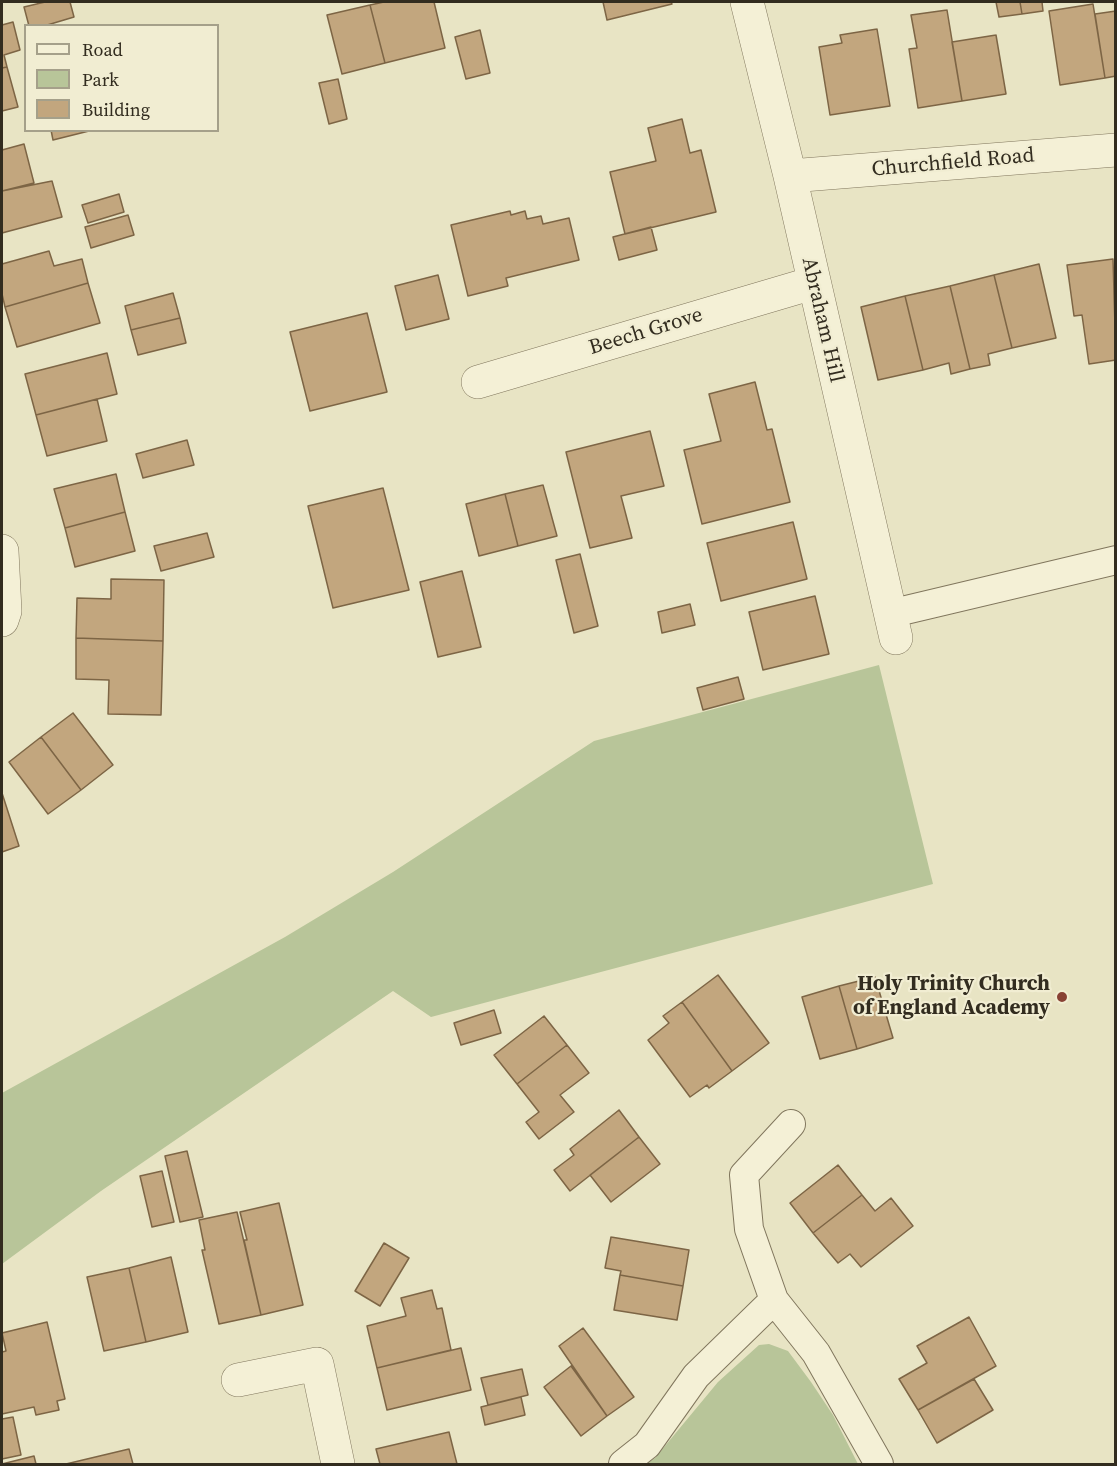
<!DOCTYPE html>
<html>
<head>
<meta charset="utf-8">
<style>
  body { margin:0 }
  #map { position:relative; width:1117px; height:1466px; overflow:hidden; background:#e8e4c4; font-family:"Source Serif 4",serif }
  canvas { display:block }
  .frame { position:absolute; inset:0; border:3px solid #322c1f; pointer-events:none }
  .legend { position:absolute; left:24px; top:24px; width:195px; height:108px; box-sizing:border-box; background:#f1edd2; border:2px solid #a5a08a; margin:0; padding:8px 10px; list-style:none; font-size:18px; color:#322c1f }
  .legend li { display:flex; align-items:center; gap:12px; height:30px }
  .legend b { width:30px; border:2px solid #a5a08a }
</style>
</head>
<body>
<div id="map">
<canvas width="1117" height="1466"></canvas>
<div class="frame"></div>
<ul class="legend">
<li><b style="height:8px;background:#f4f0d6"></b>Road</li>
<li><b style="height:16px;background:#b8c599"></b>Park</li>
<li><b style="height:16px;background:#c2a67e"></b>Building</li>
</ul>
</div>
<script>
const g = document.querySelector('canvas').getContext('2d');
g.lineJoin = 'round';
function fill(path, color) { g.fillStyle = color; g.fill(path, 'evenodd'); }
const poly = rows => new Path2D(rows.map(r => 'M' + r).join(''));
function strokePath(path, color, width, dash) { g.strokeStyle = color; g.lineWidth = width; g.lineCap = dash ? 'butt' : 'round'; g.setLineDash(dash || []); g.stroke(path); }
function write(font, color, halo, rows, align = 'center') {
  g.font = font + ' "Source Serif 4",serif'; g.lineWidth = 4.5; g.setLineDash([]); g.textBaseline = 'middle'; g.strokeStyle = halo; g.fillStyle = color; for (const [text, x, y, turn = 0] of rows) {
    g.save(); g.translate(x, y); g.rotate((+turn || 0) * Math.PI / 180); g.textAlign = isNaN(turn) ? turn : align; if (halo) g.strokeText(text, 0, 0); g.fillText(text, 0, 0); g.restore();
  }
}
fill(poly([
  [879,665,933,884,431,1017,393,991,101,1191,2,1264,2,1093,285,937,393,872,594,741],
  [769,1344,788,1351,811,1382,833,1415,858,1464,646,1464,655,1458,718,1382,759,1345]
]), '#b8c599');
const building = poly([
  [45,2,70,2,74,17,44,26,29,26,24,7,45,2],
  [384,2,434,2,445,48,385,63,370,5,384,2],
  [603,2,671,2,672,4,607,20,603,2],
  [996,2,1020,2,1022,14,999,17,996,2],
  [1020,2,1042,2,1043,11,1022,14,1020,2],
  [1093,4,1105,78,1060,85,1049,11,1093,4],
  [370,5,385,63,342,74,327,15,370,5],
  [947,10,962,101,918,108,909,49,917,48,911,15,947,10],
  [1116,11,1116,76,1105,78,1095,14,1116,11],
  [13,22,20,50,4,55,7,67,2,68,2,25,13,22],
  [877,29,890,106,830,115,819,47,842,43,840,35,877,29],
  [480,30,490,73,466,79,455,37,480,30],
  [996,35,1006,94,962,101,952,42,996,35],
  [7,67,18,107,2,111,2,68,7,67],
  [338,79,347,119,329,124,319,83,338,79],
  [682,119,690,153,701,150,716,212,625,234,610,172,656,161,648,128,682,119],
  [51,130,89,130,89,131,53,140,51,130],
  [24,144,34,183,2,191,2,150,24,144],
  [52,181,62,217,2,233,2,191,52,181],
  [119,194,124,212,88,223,82,205,119,194],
  [510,211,511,215,525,211,527,219,541,216,543,224,569,218,579,260,506,278,508,286,468,296,451,225,510,211],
  [128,215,134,235,91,248,85,227,128,215],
  [651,227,657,250,619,260,613,237,651,227],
  [49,251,54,266,82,259,88,283,5,307,2,294,2,264,49,251],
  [1113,259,1116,360,1089,364,1082,315,1074,316,1067,265,1113,259],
  [1039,264,1056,338,1012,348,994,275,1039,264],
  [438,275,449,319,406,330,395,286,438,275],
  [994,275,1012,348,988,354,990,365,970,369,950,286,994,275],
  [88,283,100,323,17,347,5,307,88,283],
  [950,286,970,369,951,374,949,363,923,370,905,296,950,286],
  [173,293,180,318,131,330,125,306,173,293],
  [905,296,923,370,878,380,861,307,905,296],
  [367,313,387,392,310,411,290,332,367,313],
  [180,318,186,343,138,355,131,330,180,318],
  [107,353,117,394,36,415,25,374,107,353],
  [755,382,767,430,772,429,790,502,702,524,684,450,721,441,709,394,755,382],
  [97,399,107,441,47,456,36,415,97,399],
  [650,431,664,486,621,496,632,538,590,548,566,452,650,431],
  [187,440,194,465,143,478,136,454,187,440],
  [116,474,125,512,65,528,54,489,116,474],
  [543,485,557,536,518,546,505,494,543,485],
  [383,488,409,590,333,608,308,506,383,488],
  [505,494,518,546,479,556,466,504,505,494],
  [125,512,135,551,75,567,65,528,125,512],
  [793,522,807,579,721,601,707,543,793,522],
  [207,533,214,557,161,571,154,546,207,533],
  [580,554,598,626,574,633,556,560,580,554],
  [462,571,481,647,438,657,420,582,462,571],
  [111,579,164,580,163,641,76,638,77,598,111,599,111,579],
  [815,596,829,654,763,670,749,612,815,596],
  [690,604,695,625,662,633,658,612,690,604],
  [76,638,163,641,161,715,108,714,109,680,76,679,76,638],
  [738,677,744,699,703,710,697,688,738,677],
  [73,713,113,765,81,790,41,737,73,713],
  [41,737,81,790,48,814,9,762,41,737],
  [2,793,19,846,2,852,2,793],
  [718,975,769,1043,732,1071,682,1002,718,975],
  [875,977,893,1038,857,1049,839,986,875,977],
  [839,986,857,1049,820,1059,802,997,839,986],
  [682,1002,732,1071,709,1088,707,1085,690,1097,648,1040,669,1023,663,1016,682,1002],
  [494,1010,501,1033,461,1045,454,1023,494,1010],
  [544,1016,567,1045,517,1084,494,1055,544,1016],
  [567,1045,589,1073,560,1095,574,1112,539,1139,526,1122,539,1112,517,1084,567,1045],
  [619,1110,639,1137,570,1191,554,1170,574,1155,570,1149,619,1110],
  [639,1137,660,1164,611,1202,590,1175,639,1137],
  [187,1151,203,1217,180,1222,165,1156,187,1151],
  [838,1165,862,1195,813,1233,790,1203,838,1165],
  [162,1171,174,1222,152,1227,140,1176,162,1171],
  [862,1195,875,1211,891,1198,913,1226,861,1267,850,1254,838,1263,813,1233,862,1195],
  [279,1203,303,1305,261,1315,244,1240,247,1240,240,1212,279,1203],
  [237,1212,261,1315,219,1324,202,1250,205,1250,199,1220,237,1212],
  [611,1237,689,1250,683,1286,620,1275,621,1271,605,1268,611,1237],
  [384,1243,409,1258,380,1306,355,1291,384,1243],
  [171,1257,188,1332,146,1342,129,1268,171,1257],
  [129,1268,146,1342,104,1351,87,1277,129,1268],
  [620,1275,683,1286,677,1320,614,1310,620,1275],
  [432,1290,437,1309,442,1308,451,1350,377,1368,367,1326,406,1316,401,1298,432,1290],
  [969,1317,996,1366,918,1410,899,1379,927,1363,917,1346,969,1317],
  [47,1322,65,1399,57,1401,59,1410,36,1415,34,1407,2,1414,2,1352,6,1351,2,1333,47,1322],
  [583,1328,634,1397,607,1416,559,1346,583,1328],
  [461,1348,471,1390,387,1410,377,1368,461,1348],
  [571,1366,607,1416,581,1436,544,1387,571,1366],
  [522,1369,528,1395,488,1405,481,1378,522,1369],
  [974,1379,993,1410,937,1443,918,1410,974,1379],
  [521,1397,525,1415,485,1425,481,1407,521,1397],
  [13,1417,21,1455,2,1459,2,1419,13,1417],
  [449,1432,457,1464,380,1464,376,1449,449,1432],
  [129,1449,133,1464,66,1464,129,1449],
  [34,1456,36,1464,2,1464,34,1456]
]);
fill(building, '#c2a67e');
strokePath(building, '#7d6545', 1.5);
const lane = poly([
  [889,614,1116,560],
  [791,1124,744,1175,749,1229,774,1300,816,1353,879,1464],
  [623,1464,647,1445,696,1376,774,1300]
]);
const street = poly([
  [747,2,790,176,896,638],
  [790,176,1116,150],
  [478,382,813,283],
  [2,551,5,611,2,620],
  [238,1380,317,1364,338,1464]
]);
strokePath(lane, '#80765d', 30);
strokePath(street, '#80765d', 34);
strokePath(lane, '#f4f0d6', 28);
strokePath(street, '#f4f0d6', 33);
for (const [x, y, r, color] of [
  [1062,997,6,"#884234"]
]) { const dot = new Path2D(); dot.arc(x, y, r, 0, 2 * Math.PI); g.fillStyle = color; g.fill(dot); strokePath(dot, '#f1edd2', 2); }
write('21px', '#322c1f', '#f1edd2', [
  ["Churchfield Road",953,163,-5],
  ["Abraham Hill",822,320,77],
  ["Beech Grove",646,332,-17]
]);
write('bold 21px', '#322c1f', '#f1edd2', [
  ["Holy Trinity Church",1050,985],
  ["of England Academy",1050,1009]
], 'right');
</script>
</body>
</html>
